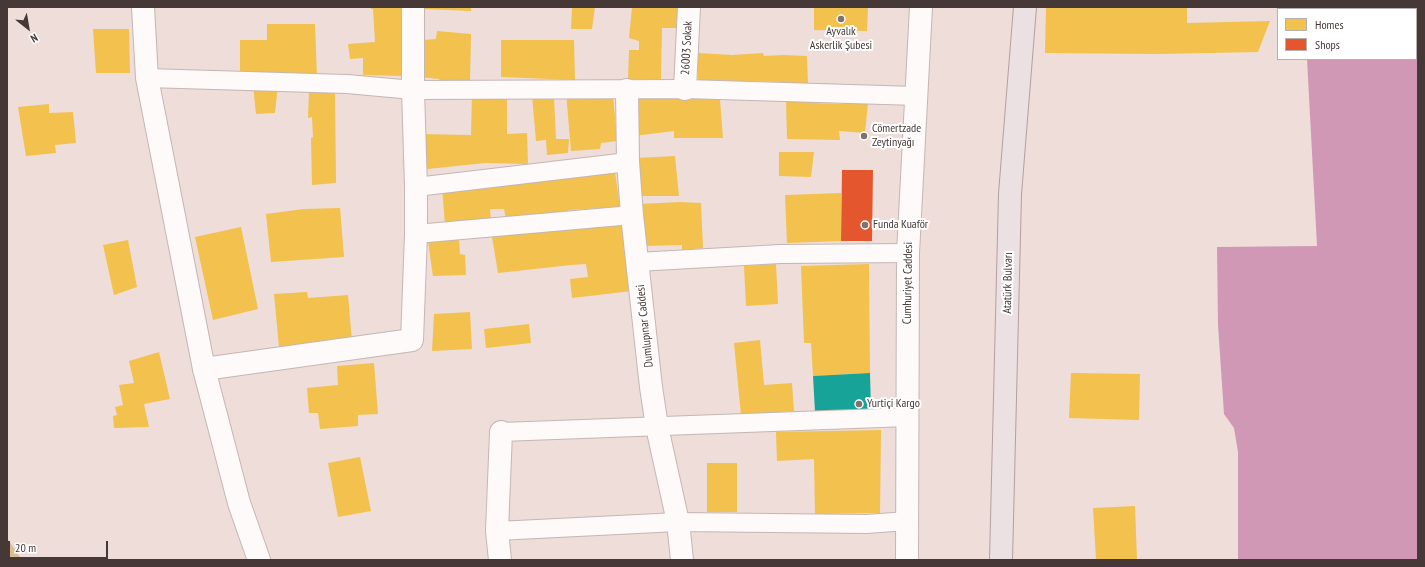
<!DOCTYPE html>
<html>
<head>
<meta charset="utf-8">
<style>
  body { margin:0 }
  #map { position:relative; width:1425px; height:567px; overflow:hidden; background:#efddd9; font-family:"PT Sans Narrow",sans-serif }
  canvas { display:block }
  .frame { position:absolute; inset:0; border:8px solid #453836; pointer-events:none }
  .legend { position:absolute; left:1277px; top:8px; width:140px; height:52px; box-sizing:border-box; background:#fff; border:1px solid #b5afaf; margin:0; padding:5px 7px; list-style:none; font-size:12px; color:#453836 }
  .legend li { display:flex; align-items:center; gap:8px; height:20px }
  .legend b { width:20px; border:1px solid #b5afaf }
  .north { position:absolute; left:8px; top:8px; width:40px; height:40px; -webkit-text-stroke:3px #fff; paint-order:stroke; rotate:149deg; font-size:11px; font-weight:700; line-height:16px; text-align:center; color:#453836 }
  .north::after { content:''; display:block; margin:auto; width:14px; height:18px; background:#453836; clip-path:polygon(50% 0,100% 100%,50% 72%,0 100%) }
  .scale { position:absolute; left:8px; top:541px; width:100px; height:18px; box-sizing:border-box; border:2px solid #453836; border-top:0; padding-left:5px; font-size:12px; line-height:14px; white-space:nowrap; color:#453836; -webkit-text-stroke:3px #fff; paint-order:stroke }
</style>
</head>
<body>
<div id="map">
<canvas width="1425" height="567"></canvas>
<div class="frame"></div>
<ul class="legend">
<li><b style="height:11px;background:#f2c14e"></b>Homes</li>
<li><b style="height:11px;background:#e4572e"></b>Shops</li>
</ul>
<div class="north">N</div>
<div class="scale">20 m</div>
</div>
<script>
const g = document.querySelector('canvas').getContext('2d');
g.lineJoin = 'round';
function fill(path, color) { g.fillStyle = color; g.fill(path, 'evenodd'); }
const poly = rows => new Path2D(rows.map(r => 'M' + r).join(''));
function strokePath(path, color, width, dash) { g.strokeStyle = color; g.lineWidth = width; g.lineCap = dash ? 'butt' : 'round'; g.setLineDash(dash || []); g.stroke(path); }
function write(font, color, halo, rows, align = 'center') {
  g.font = font + ' "PT Sans Narrow",sans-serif'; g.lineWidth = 4; g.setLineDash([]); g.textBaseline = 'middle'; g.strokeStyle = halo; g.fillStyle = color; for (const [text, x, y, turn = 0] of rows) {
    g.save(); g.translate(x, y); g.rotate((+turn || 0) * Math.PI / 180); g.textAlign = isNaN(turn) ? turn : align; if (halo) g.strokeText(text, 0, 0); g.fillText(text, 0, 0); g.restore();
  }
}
fill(poly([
  [7,538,22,560,7,560]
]), '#ddbe93');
fill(poly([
  [1318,7,1418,7,1418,560,1238,560,1238,452,1234,428,1224,414,1218,325,1217,247,1317,246,1307,59,1416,59,1416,9,1317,9]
]), '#d198b5');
fill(poly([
  [371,7,405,7,403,76,363,75,363,58,350,59,348,44,375,42,373,9,371,9],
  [423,7,471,7,471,11,423,9],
  [572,7,595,7,592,29,571,29],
  [632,7,678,7,676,28,662,28,661,79,628,79,629,50,639,50,639,41,629,38],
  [814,7,868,7,867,31,814,30],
  [1046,7,1187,7,1187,23,1270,21,1258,52,1157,54,1045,53],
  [267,24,315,24,317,77,240,72,240,40,267,40],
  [93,29,129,29,130,73,96,73],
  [437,31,471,34,470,81,440,81,439,79,419,77,422,40,436,39],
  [501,40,574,40,575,80,501,77],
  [698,53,732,55,763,53,764,56,783,55,807,56,808,85,782,82,698,80],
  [278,85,275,113,256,114,253,86],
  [309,91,335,91,336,183,312,185,311,138,313,137,312,117,308,118],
  [566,92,613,95,617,141,601,143,600,149,571,151],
  [472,93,507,94,507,134,527,133,528,164,485,163,418,170,418,134,471,135],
  [532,95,554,97,556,139,569,139,568,153,547,155,546,140,536,141],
  [669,97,720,100,723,138,674,138,674,131,634,136,630,98],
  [786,100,812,101,812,103,843,104,843,100,868,103,865,133,839,131,840,140,787,139],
  [49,104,49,113,73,112,76,143,55,145,56,153,26,156,18,107],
  [779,152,814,152,811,177,779,176],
  [675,156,679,196,641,196,637,158],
  [615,172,620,207,569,210,562,213,506,219,504,209,490,209,491,221,445,225,442,187],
  [841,193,841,241,787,243,785,195],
  [680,202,701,203,703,248,682,250,682,245,643,246,640,204],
  [340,208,344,257,271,262,266,214,304,209],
  [621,219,632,291,572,298,570,279,588,277,586,264,571,265,498,273,492,237,541,231],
  [241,227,258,309,213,320,195,237],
  [459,239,460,254,465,255,466,275,433,276,428,242],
  [128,240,137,287,114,295,103,245],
  [776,264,778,304,746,306,744,266],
  [869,264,870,373,813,376,811,343,804,343,801,266],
  [307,292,308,298,348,295,352,341,279,347,274,294],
  [470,312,472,349,432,351,434,314],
  [529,324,531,343,486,348,484,329],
  [760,340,764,385,792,383,794,411,741,415,734,343],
  [159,352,170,399,144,404,149,427,114,428,113,416,117,415,115,407,123,405,119,385,134,383,129,361],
  [374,363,378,414,358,415,358,426,320,429,318,413,309,413,307,388,338,385,337,366],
  [1071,373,1140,374,1139,420,1069,418],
  [881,430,880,513,815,514,814,459,777,461,776,432],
  [360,457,371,511,338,517,328,463],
  [707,463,737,463,737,512,707,512],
  [1135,506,1137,560,1096,560,1093,508]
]), '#f2c14e');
fill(poly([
  [842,170,873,170,872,241,841,241]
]), '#e4572e');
fill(poly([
  [870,373,871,411,815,412,813,376]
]), '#17a398');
const lane = poly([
  [147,78,347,84,413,90,685,89,917,96],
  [416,187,628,162],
  [416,234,632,215],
  [637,262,780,254,908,253],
  [501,432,908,417],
  [497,531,678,522,866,524,908,521]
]);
const street = poly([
  [685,89,689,7],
  [627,90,628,162,632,215,651,387,657,427,678,522,682,560],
  [204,369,412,340,416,234,416,187,413,90,413,7],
  [500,560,497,531,501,432]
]);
const secondary = poly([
  [143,7,147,78,204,369,239,503,259,560],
  [907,560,908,253,921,7]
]);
const primary = poly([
  [1001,560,1010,194,1025,7]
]);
strokePath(lane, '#c4b6b3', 20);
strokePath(street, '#c4b6b3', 24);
strokePath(secondary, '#c4b6b3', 24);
strokePath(primary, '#b49e9f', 24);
strokePath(lane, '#fdfaf9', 18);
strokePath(street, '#fdfaf9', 22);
strokePath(secondary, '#fdfaf9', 22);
strokePath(primary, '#ebe0e2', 22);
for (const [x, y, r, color] of [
  [841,19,4,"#80726f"],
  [864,136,4,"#80726f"],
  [865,225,4,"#80726f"],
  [859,404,4,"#80726f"]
]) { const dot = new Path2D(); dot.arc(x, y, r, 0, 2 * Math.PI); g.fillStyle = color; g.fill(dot); strokePath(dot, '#fff', 1.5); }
write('12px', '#453836', '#fff', [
  ["Ayvalık",841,32,"center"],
  ["Askerlik Şubesi",841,46,"center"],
  ["Cömertzade",872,129],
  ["Zeytinyağı",872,143],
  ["Funda Kuaför",873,225],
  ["Yurtiçi Kargo",867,404]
], 'left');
write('12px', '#453836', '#fff', [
  ["26003 Sokak",687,48,-87],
  ["Cumhuriyet Caddesi",908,283,-89],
  ["Atatürk Bulvarı",1008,283,-89],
  ["Dumlupınar Caddesi",645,326,-96]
]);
</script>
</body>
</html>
